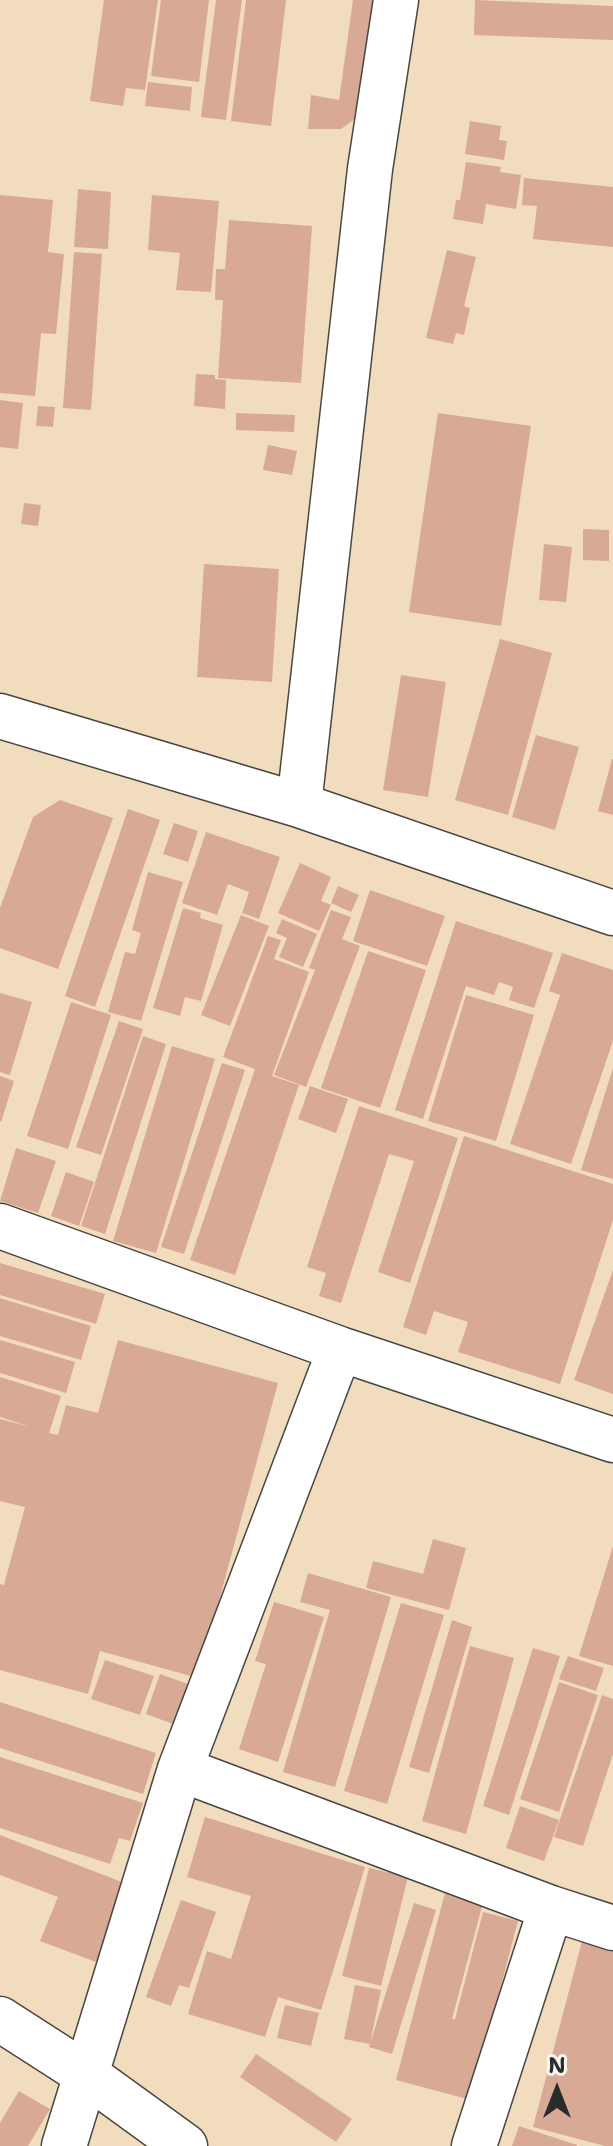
<!DOCTYPE html>
<html>
<head>
<meta charset="utf-8">
<style>
  body { margin:0 }
  #map { position:relative; width:613px; height:2146px; overflow:hidden; background:#f1ddbe; font-family:"Shantell Sans",sans-serif }
  canvas { display:block }
  .north { position:absolute; left:517px; top:2050px; width:80px; height:80px; -webkit-text-stroke:6px #f6f6f2; paint-order:stroke; rotate:0deg; font-size:22px; font-weight:700; line-height:32px; text-align:center; color:#2b2b2b }
  .north::after { content:''; display:block; margin:auto; width:28px; height:36px; background:#2b2b2b; clip-path:polygon(50% 0,100% 100%,50% 72%,0 100%) }
</style>
</head>
<body>
<div id="map">
<canvas width="613" height="2146"></canvas>
<div class="north">N</div>
</div>
<script>
const g = document.querySelector('canvas').getContext('2d');
g.lineJoin = 'round';
function fill(path, color) { g.fillStyle = color; g.fill(path, 'evenodd'); }
const poly = rows => new Path2D(rows.map(r => 'M' + r).join(''));
function strokePath(path, color, width, dash) { g.strokeStyle = color; g.lineWidth = width; g.lineCap = dash ? 'butt' : 'round'; g.setLineDash(dash || []); g.stroke(path); }
fill(poly([
  [104,0,158,0,145,90,126,88,123,106,90,101],
  [161,0,209,0,199,82,151,76],
  [216,0,242,0,226,120,201,117],
  [246,0,286,0,271,126,231,121],
  [353,0,384,0,369,109,341,129,308,129,311,95,339,100],
  [475,0,613,6,613,40,474,35],
  [148,82,192,87,190,111,145,106],
  [470,121,501,126,499,140,507,141,504,160,465,154],
  [466,162,501,167,500,172,521,175,516,209,486,204,483,224,453,219,456,200,460,200],
  [524,178,613,187,613,247,533,239,537,206,522,205],
  [78,189,111,192,108,249,74,247],
  [0,195,53,200,48,252,64,254,56,334,41,333,35,396,0,393],
  [152,195,219,201,211,292,176,290,180,253,148,250],
  [229,220,312,226,301,383,218,378,223,300,215,300,216,269,225,269],
  [447,250,476,257,464,306,470,308,464,335,456,333,453,344,426,338],
  [74,252,102,254,91,410,63,408],
  [196,374,215,375,215,379,226,380,225,409,194,406],
  [0,400,23,403,18,449,0,447],
  [38,406,55,407,53,427,36,426],
  [236,413,295,415,294,432,236,430],
  [438,413,531,426,501,626,409,612],
  [268,445,297,451,292,475,263,470],
  [24,503,41,505,38,526,21,524],
  [583,529,609,530,609,561,583,560],
  [544,544,572,547,566,602,539,600],
  [204,564,279,569,272,682,197,677],
  [500,639,552,653,508,815,455,800],
  [401,675,446,682,428,797,383,790],
  [536,735,579,747,555,830,512,817],
  [612,759,613,759,613,815,598,811],
  [60,800,113,818,58,969,0,948,0,908,33,817],
  [128,809,160,820,95,1007,65,996],
  [174,823,198,831,188,862,163,854],
  [206,832,280,857,259,919,242,913,249,892,228,884,217,915,182,903],
  [300,863,331,877,321,901,331,905,319,931,278,913],
  [148,872,183,882,141,1021,108,1012,125,952,135,954,141,933,132,930],
  [338,886,359,895,351,912,331,903],
  [370,890,445,916,427,966,353,941],
  [183,908,201,913,200,918,223,925,201,1001,185,997,180,1016,153,1008],
  [331,910,351,917,342,939,360,946,306,1087,274,1075,315,970,309,968],
  [241,915,269,926,230,1026,201,1015],
  [282,919,317,934,303,967,279,957,287,938,276,933],
  [456,921,553,953,534,1008,509,1000,513,987,499,982,494,995,466,986,423,1119,395,1110],
  [268,936,281,940,274,959,309,972,272,1076,299,1085,235,1275,190,1260,255,1069,223,1057],
  [368,951,426,970,380,1108,321,1088],
  [562,953,613,970,613,1041,571,1164,510,1144,560,995,549,991],
  [0,993,32,1002,10,1075,0,1072],
  [466,995,534,1015,496,1141,428,1121],
  [71,1002,111,1015,68,1149,27,1136],
  [119,1021,143,1029,101,1155,76,1147],
  [143,1036,166,1044,105,1234,81,1226],
  [172,1046,215,1059,156,1253,113,1241],
  [222,1063,245,1070,184,1254,161,1247],
  [613,1068,613,1179,581,1170],
  [0,1076,14,1081,1,1122,0,1121],
  [310,1086,348,1099,336,1133,298,1119],
  [359,1106,458,1138,410,1283,378,1272,414,1161,389,1154,341,1303,319,1296,326,1273,307,1267],
  [464,1136,613,1184,613,1220,560,1384,458,1352,468,1322,434,1311,426,1335,403,1327],
  [16,1148,56,1161,38,1213,0,1201],
  [66,1172,94,1182,79,1226,51,1216],
  [0,1263,105,1294,96,1324,0,1295],
  [613,1270,613,1394,574,1380],
  [0,1298,91,1326,81,1360,0,1336],
  [0,1340,75,1362,66,1393,0,1373],
  [118,1340,278,1383,198,1678,100,1651,88,1694,0,1670,0,1584,4,1585,25,1507,0,1501,0,1419,31,1427,0,1417,0,1377,61,1396,49,1433,58,1435,66,1405,98,1413],
  [433,1539,466,1548,449,1610,366,1588,373,1561,423,1574],
  [613,1546,613,1666,579,1656],
  [308,1573,391,1597,335,1787,283,1772,330,1610,300,1602],
  [274,1602,324,1617,278,1762,239,1749,266,1664,255,1661],
  [401,1603,444,1615,387,1804,344,1791],
  [452,1620,472,1627,429,1773,409,1767],
  [470,1646,514,1658,466,1834,422,1821],
  [533,1648,560,1656,509,1815,483,1806],
  [568,1656,604,1668,596,1691,559,1679],
  [105,1660,154,1676,140,1715,91,1699],
  [160,1674,188,1684,173,1724,146,1714],
  [559,1682,598,1695,559,1812,520,1799],
  [602,1695,613,1699,613,1754,583,1846,554,1837],
  [0,1702,156,1753,143,1794,0,1748],
  [0,1757,143,1803,130,1841,119,1838,110,1864,0,1828],
  [520,1806,559,1820,544,1861,506,1848],
  [205,1817,365,1867,321,2010,278,1997,265,2037,188,2014,207,1951,231,1959,251,1896,187,1877],
  [0,1835,127,1884,96,1962,40,1941,58,1897,0,1875],
  [369,1868,408,1877,381,1986,342,1976],
  [446,1889,484,1899,452,2019,455,2019,483,1912,518,1921,471,2100,396,2080],
  [181,1900,216,1912,189,1988,179,1985,171,2006,146,1997],
  [414,1903,436,1910,392,2054,369,2047],
  [584,1934,613,1941,613,2146,605,2146,533,2127],
  [355,1985,381,1990,370,2044,344,2039],
  [285,2005,319,2013,311,2046,277,2038],
  [256,2054,352,2119,336,2142,240,2077],
  [19,2091,50,2109,28,2146,0,2146,0,2123],
  [519,2126,577,2145,577,2146,512,2146]
]), '#d8a994');
const minor = poly([
  [0,716,299,805,613,913],
  [299,805,370,169,396,0],
  [0,1226,340,1349,613,1440],
  [180,1769,551,1908,613,1928],
  [0,2019,87,2075,185,2146],
  [64,2146,180,1769,340,1349],
  [474,2146,551,1908]
]);
strokePath(minor, '#494641', 47);
strokePath(minor, '#fff', 44);
</script>
</body>
</html>
